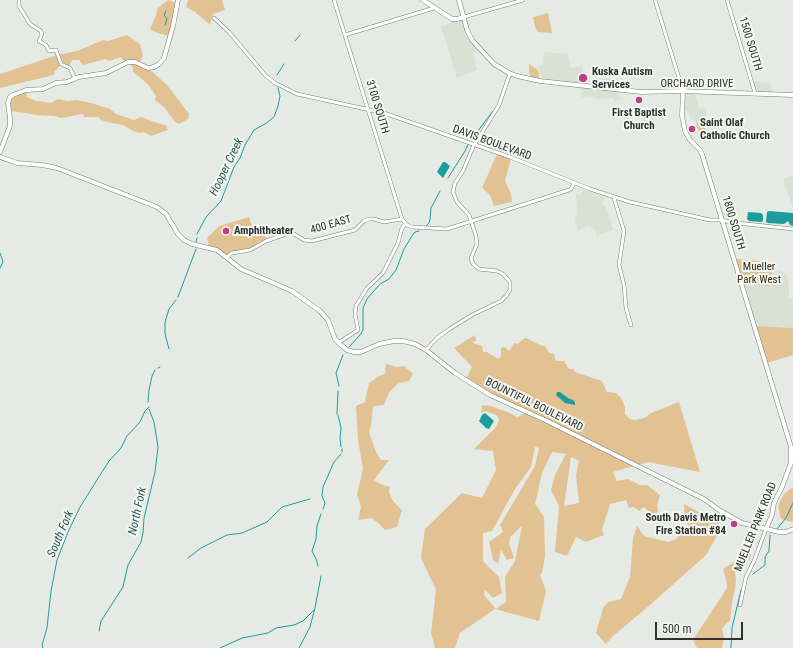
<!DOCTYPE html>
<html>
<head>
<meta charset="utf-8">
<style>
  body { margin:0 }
  #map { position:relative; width:793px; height:648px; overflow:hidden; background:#e6eae4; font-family:"Roboto Condensed",sans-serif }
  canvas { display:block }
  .scale { position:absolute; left:655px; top:622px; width:88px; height:18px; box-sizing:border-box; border:2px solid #30312f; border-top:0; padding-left:5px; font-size:12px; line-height:14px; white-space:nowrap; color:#30312f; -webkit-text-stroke:3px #f3f7f1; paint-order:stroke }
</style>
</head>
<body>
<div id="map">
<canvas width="793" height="648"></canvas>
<div class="scale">500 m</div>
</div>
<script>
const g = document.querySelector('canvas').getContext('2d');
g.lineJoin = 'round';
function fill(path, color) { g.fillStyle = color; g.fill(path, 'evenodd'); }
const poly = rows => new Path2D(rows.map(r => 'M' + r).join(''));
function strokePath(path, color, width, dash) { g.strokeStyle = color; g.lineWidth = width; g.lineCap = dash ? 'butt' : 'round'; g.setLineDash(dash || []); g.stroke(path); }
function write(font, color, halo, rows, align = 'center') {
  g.font = font + ' "Roboto Condensed",sans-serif'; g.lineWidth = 4; g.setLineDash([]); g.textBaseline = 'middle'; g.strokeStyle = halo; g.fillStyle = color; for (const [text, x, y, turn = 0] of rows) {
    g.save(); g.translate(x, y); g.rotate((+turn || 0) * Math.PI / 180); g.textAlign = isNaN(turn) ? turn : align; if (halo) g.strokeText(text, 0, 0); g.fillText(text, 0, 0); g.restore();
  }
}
fill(poly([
  [462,20,478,49,473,53,477,70,457,78,441,26,450,23,452,21],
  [544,52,568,54,571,68,582,66,586,84,542,79,538,67,543,64],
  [610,78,613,80,626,81,626,89,597,86,595,80],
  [753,81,756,81,765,83,769,81,772,92,756,92],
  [580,87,618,91,621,99,614,101,613,98,598,99,588,96,582,98],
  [685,93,695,93,700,109,704,108,707,116,702,118,708,136,700,139,695,121,690,118,689,111,683,108],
  [793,176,793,208,783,179],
  [583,189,605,197,602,204,606,206,613,230,597,236,595,230,589,226,578,230,575,221,577,211,576,194,576,193,581,195],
  [772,269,783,272,787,276,789,283,789,298,793,298,793,328,756,326,744,286,749,284,770,286]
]), '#d9e1d4');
fill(poly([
  [168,0,176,3,169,36,157,33,150,29,156,15,157,9],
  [188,0,222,0,225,10,213,14,210,25,195,12,186,7],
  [548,13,552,33,538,32,535,27,533,17],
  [127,35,140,44,143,55,140,63,125,62,121,57,110,61,105,59,83,65,79,60,72,60,70,65,61,65,54,72,54,75,0,88,0,74,57,55,77,51,103,40,108,41],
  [130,63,149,69,167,85,189,114,188,119,179,124,175,122,164,107,155,100,156,96,150,87,143,80,133,72,133,68],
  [529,64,538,70,539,74,539,78,531,77,529,73],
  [26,91,27,97,36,101,51,103,58,99,67,101,76,100,91,103,110,109,116,114,134,120,141,117,160,124,166,125,168,130,151,136,144,132,139,133,133,131,123,125,112,123,101,120,98,117,84,117,83,114,61,118,55,116,35,115,26,113,10,111,9,105,11,97],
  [696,123,704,124,708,136,701,138],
  [497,154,511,159,505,181,511,194,512,202,494,206,490,195,482,188],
  [249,217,252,226,268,239,250,249,227,255,209,246,207,238,219,226],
  [736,259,767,262,772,269,770,286,749,284,744,286],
  [756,326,793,328,793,355,767,363],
  [475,335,476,339,476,341,473,342,475,344,482,346,483,352,487,352,498,359,501,356,501,348,504,347,508,350,510,350,514,343,518,344,523,339,526,338,542,346,545,346,549,353,554,354,556,361,564,361,569,369,573,369,575,372,602,381,607,392,616,393,621,398,625,407,625,414,630,419,635,420,647,417,649,414,679,402,700,472,648,462,613,472,617,481,628,479,640,485,647,485,660,495,657,505,658,511,655,517,644,507,639,511,634,507,629,508,626,500,610,504,602,530,604,535,586,542,576,537,567,556,555,552,559,506,551,490,555,475,566,454,552,452,542,473,535,504,544,517,545,556,542,573,540,575,546,591,539,621,495,609,460,633,455,648,435,648,431,633,436,590,421,558,425,529,462,493,482,498,496,470,493,451,474,449,496,427,499,420,498,417,496,415,486,411,481,413,482,405,491,406,510,413,517,417,524,414,525,409,503,400,466,379,472,367,454,348],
  [535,447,539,448,535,466,500,525,503,532,489,542,493,560,498,564,501,550,507,560,514,558,509,543,511,536,522,526,515,561,505,577,506,602,496,609,484,595,485,590,493,598,502,593,499,577,483,561,483,533,492,531,515,489,531,467],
  [571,457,579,461,576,475,579,503,564,506],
  [386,364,397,367,404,366,413,374,409,381,399,383,389,392,384,405,373,406,371,426,369,432,376,452,381,460,389,460,374,480,382,485,390,487,389,492,393,501,402,510,397,527,385,530,377,522,371,518,358,520,361,507,357,494,363,469,358,440,356,406,365,402,369,383,379,376,385,374],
  [793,487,793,521,792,522,781,519,778,506,784,494],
  [684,504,719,523,719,532,706,555,650,605,613,636,606,644,596,633,603,608,608,602,621,599,630,577,633,538,637,526,644,536,668,542,677,539,681,530,687,530,688,525,685,519],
  [747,553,751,554,750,559,747,558,737,566,735,572,736,581,735,589,733,597,730,620,722,628,724,637,722,648,697,648,693,640,727,588,727,583,723,569]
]), '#e2c293');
fill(poly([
  [443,162,445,162,450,166,443,178,437,172],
  [769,211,793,213,793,226,790,225,788,221,784,224,768,223,766,222,767,212],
  [748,212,761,213,763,215,763,221,761,222,749,221,747,219],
  [557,392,560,392,568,398,573,400,575,402,575,405,565,403,556,395],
  [485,413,494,421,489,429,486,428,479,421,482,415]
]), '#1b9e9b');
strokePath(poly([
  [165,25,167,19,164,15,166,11],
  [295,41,300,35],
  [277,75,284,64],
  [471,140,493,111],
  [448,178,465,151,468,145],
  [426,226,429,223,430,219,431,208,440,191],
  [197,234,206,217,221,201,234,167,240,158,245,145,254,130,265,124,274,117,278,106,280,96,278,88],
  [196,242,197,238],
  [0,253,3,262,0,268],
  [178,297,196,249],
  [349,347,360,335,363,330,363,308,367,299,380,284,389,279,396,270,404,249,412,236,415,232,419,231],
  [169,349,165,334,165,322,169,309,176,300],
  [158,368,160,367],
  [339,386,336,373,343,355],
  [148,402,149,390,152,376,155,370],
  [337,414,338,391],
  [338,415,341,428,340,438,341,447],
  [126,437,140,422,145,411,149,407],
  [342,452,342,449],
  [323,509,325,503,322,496,323,487,334,462,341,454],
  [777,529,786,518,793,503],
  [188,558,201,548,227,535,242,533,267,522,282,507,310,499],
  [317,561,312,551,316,539,317,526,321,514],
  [317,562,318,566],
  [753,574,765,565,765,557,769,551,770,535],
  [99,631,101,621,123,587,128,565,141,542,143,533,144,518,155,472,158,447,154,422,149,409],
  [43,648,42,645,47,628,51,591,57,560,68,532,80,507,109,461,121,448,126,438],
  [220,648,242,638,268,633,276,628,294,625,303,621,314,610],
  [299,648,310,627,315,608,321,576],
  [731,648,732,628,741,590]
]), '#1b9e9b', 1);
const minor = poly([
  [19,0,19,6,30,24,41,31,42,34,39,41,46,45,49,51,56,50,61,64,70,68,75,79],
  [334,0,402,219,407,225,412,227,447,229,569,190,571,189,574,183],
  [655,0,683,91],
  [727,0,755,93],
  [464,17,523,0],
  [214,18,229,32,265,75,275,83,297,94,384,113,510,157,590,189,630,202,710,220,720,220,737,223,793,229],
  [345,35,434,8],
  [614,198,624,231,619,265,624,285,626,308,631,325],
  [227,257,232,253,250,250,266,241,286,234,294,234,304,240,312,241,355,230,364,221,369,219,374,219,384,222,402,219],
  [338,343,358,330,355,314,356,306,367,288,383,273,398,243,402,228,405,224],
  [426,350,437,338,448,330,472,315,501,301,506,296,510,290,510,282,503,274,497,271,479,269,473,264,471,258,477,244,476,236,469,215,457,202,453,192,455,183,463,171,473,147,499,105,510,73],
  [740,605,746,577,754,561,766,529]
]);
const major = poly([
  [423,0,452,19,457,19,464,17],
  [459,0,467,30,472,40,494,64,509,73,517,76,540,81,641,92,681,91,793,95],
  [683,91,682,116,685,131,690,140,700,150,702,154,791,447,791,463,782,487,774,503,772,515,766,529],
  [0,152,10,126,10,118,8,103,10,97,13,95,26,90,43,89,56,83,67,82,79,77,106,73,128,62,135,62,148,68,154,67,159,64,164,58,173,26,178,0],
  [0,157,17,163,42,165,57,168,157,207,166,214,178,234,184,240,192,244,217,250,241,269,292,291,320,311,328,320,335,339,341,345,347,350,354,352,361,352,379,344,394,341,403,341,415,344,426,350,455,373,490,395,547,421,704,499,719,510,742,523,779,532,786,532,793,529]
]);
strokePath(minor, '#787c76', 4);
strokePath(major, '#787c76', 5);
strokePath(minor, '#fff', 3);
strokePath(major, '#fff', 4);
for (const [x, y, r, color] of [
  [583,78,5,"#c03e84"],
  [639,100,4,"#c03e84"],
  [692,129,4,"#c03e84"],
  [226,231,4,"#c03e84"],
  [734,524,4,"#c03e84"]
]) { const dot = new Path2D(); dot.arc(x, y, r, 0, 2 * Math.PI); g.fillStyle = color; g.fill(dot); strokePath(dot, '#f3f7f1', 1.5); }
write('11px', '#30312f', '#f3f7f1', [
  ["1500 SOUTH",750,44,73],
  ["ORCHARD DRIVE",697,84],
  ["3100 SOUTH",377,107,73],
  ["DAVIS BOULEVARD",492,143,20],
  ["1800 SOUTH",733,223,73],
  ["400 EAST",331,225,-16],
  ["BOUNTIFUL BOULEVARD",534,405,26],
  ["MUELLER PARK ROAD",756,527,-68]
]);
write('bold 11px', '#30312f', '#f3f7f1', [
  ["Kuska Autism",592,72],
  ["Services",592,85],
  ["First Baptist",639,113,"center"],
  ["Church",639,126,"center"],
  ["Saint Olaf",700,123],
  ["Catholic Church",700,136],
  ["Amphitheater",234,231],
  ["South Davis Metro",726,518,"right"],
  ["Fire Station #84",726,531,"right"]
], 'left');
write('11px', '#3b2808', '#f3f7f1', [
  ["Mueller",759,267],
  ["Park West",759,280]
]);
write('italic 12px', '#285a58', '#f3f7f1', [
  ["Hooper Creek",227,167,-64],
  ["North Fork",138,511,-78],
  ["South Fork",61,534,-67]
]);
</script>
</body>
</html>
